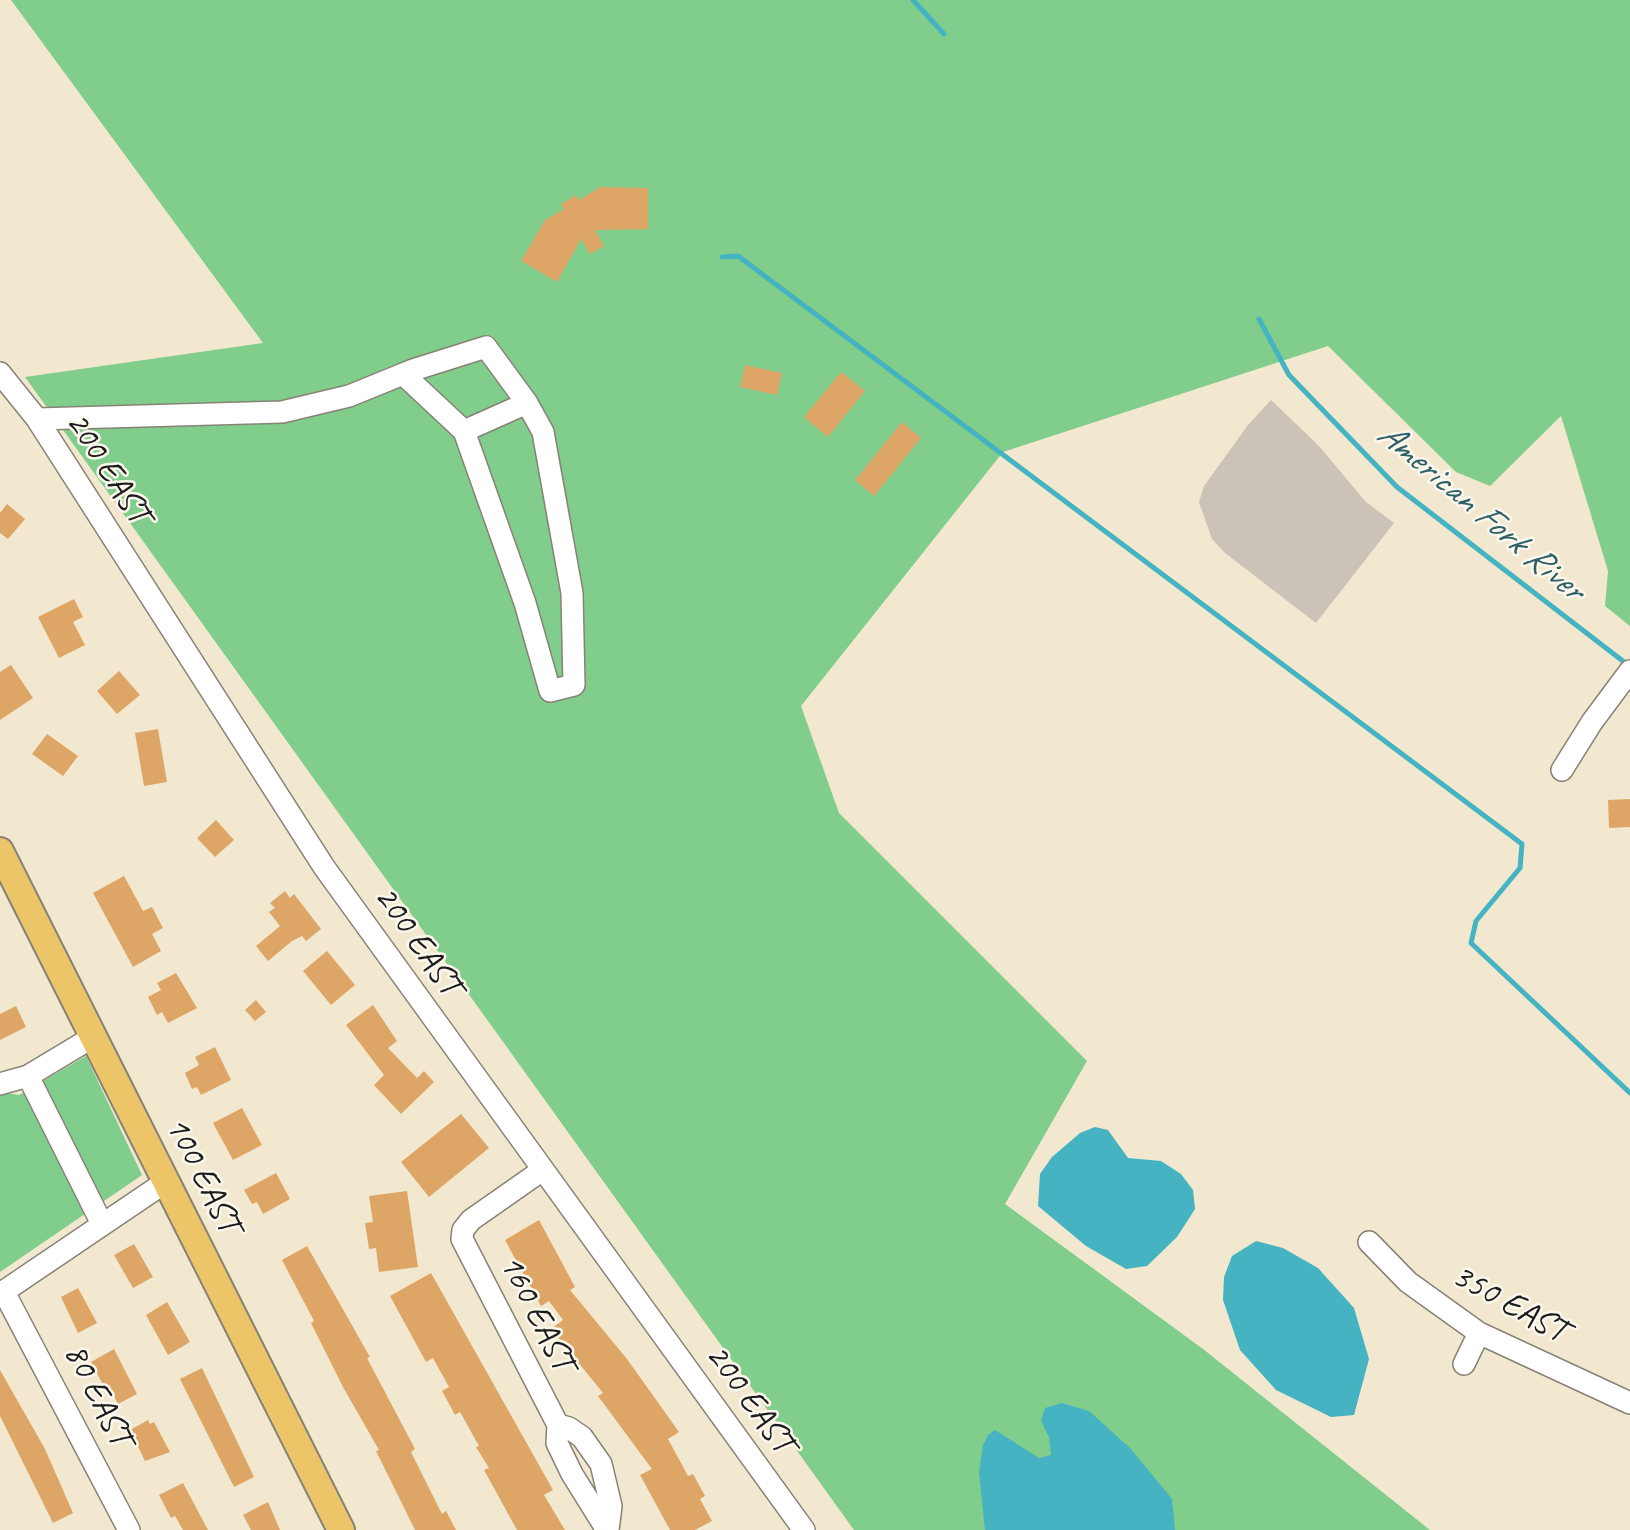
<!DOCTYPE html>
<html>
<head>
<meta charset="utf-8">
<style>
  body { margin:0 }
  canvas { display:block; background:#f2e8cf }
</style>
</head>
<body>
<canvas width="1630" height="1530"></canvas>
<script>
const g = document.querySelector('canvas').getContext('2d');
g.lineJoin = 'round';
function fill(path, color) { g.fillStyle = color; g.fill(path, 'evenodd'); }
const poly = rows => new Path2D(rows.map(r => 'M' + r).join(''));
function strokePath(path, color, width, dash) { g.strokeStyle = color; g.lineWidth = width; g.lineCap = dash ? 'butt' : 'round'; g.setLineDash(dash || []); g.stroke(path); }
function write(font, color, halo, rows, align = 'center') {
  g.font = font + ' Caveat,sans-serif'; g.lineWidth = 5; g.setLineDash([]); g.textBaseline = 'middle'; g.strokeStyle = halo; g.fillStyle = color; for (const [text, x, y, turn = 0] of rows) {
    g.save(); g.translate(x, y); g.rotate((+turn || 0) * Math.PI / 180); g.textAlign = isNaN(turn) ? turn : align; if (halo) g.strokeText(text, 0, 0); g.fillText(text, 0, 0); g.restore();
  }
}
fill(poly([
  [1271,400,1319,446,1366,502,1394,523,1316,623,1225,553,1212,539,1199,502,1204,486,1248,425]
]), '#cbc3b8');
fill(poly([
  [11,0,1630,0,1630,626,1605,606,1608,571,1561,416,1490,486,1456,472,1328,346,1003,452,801,706,839,813,1087,1061,1005,1204,1203,1349,1430,1530,854,1530,25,377,263,343],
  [86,1056,142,1175,0,1272,0,1092,19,1095]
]), '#80cd8c');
fill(poly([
  [1095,1127,1108,1130,1128,1158,1161,1161,1181,1174,1193,1190,1195,1209,1177,1237,1147,1266,1126,1269,1086,1246,1038,1206,1040,1174,1052,1157,1080,1133],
  [1256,1241,1283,1248,1318,1268,1354,1308,1369,1359,1354,1415,1331,1417,1276,1390,1240,1350,1223,1300,1224,1277,1232,1256],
  [1062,1403,1089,1411,1129,1447,1172,1499,1175,1530,985,1530,979,1472,983,1445,988,1435,995,1430,1039,1458,1051,1455,1049,1437,1041,1421,1045,1408]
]), '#45b3c1');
strokePath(poly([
  [913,0,944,34],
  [722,257,738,256,1522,844,1520,868,1476,921,1471,943,1630,1093],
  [1259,319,1289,375,1397,487,1628,665]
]), '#45b3c1', 5);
fill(poly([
  [600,187,648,188,648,229,595,230,604,246,590,254,581,239,557,282,521,261,545,220,564,209,561,204,576,195,579,200],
  [745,365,782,373,777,395,740,387],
  [841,372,865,391,828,437,804,417],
  [902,422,921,438,874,496,855,480],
  [7,504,25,519,8,539,0,533,0,513],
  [74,599,83,617,73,622,85,645,59,658,38,617],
  [11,665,33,698,0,720,0,672],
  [119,671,140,695,117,714,97,691],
  [158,729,167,782,144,786,135,733],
  [47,734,78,756,63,776,32,754],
  [1630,799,1630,827,1609,828,1608,800],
  [216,820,234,840,215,857,197,838],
  [124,876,143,911,152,907,163,928,152,934,161,951,133,967,93,893],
  [285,891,290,898,294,894,321,929,306,941,302,936,292,941,268,961,256,946,280,926,269,912,275,908,270,903],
  [327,951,355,985,331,1005,303,971],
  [176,973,197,1008,168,1023,162,1012,157,1015,148,997,161,990,157,983],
  [256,1000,266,1012,255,1021,245,1010],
  [373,1005,397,1041,388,1048,417,1078,424,1071,434,1082,401,1114,374,1085,384,1075,346,1025],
  [16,1006,26,1027,0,1040,0,1014],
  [215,1047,231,1080,201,1095,197,1087,192,1089,185,1073,199,1065,195,1057],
  [242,1108,262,1145,233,1160,213,1123],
  [461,1114,489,1148,429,1197,401,1162],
  [276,1173,290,1199,263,1214,257,1202,252,1204,244,1190],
  [407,1191,418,1267,379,1272,376,1248,369,1249,365,1223,373,1222,369,1196],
  [539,1220,575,1287,570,1290,627,1359,679,1432,668,1439,688,1476,693,1474,705,1496,700,1499,712,1521,695,1530,670,1530,640,1475,652,1469,598,1396,603,1393,551,1329,563,1320,549,1301,541,1306,505,1240],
  [134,1244,153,1277,133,1288,114,1255],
  [307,1246,370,1357,367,1358,415,1449,411,1452,442,1514,446,1511,456,1530,415,1530,376,1451,379,1450,343,1387,311,1323,314,1321,282,1260],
  [431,1273,553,1490,544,1495,565,1530,517,1530,484,1470,489,1468,476,1447,479,1446,460,1412,455,1415,442,1391,449,1387,433,1358,426,1362,390,1296],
  [78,1288,97,1323,78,1333,61,1297],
  [167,1302,190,1342,168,1355,146,1315],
  [114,1349,137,1394,118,1404,114,1396,110,1398,91,1362],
  [202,1368,254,1477,234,1487,180,1379],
  [0,1370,45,1449,73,1513,53,1523,0,1416],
  [148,1420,150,1424,154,1422,170,1452,145,1461,130,1430],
  [183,1483,208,1530,183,1530,175,1516,171,1518,159,1495],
  [268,1502,280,1530,251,1530,243,1515]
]), '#dda666');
const minor = poly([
  [0,373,37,419,324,867,804,1530],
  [37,419,282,412,349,396,403,374,413,370,486,347,527,403,464,431,403,374],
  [464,431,525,603,550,691,574,685,572,593,543,432,527,403],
  [1562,770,1592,722,1630,671],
  [28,1076,93,1037],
  [0,1084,28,1076,102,1224],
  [541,1171,471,1220,463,1230,462,1239,558,1425,557,1443,572,1474,607,1530],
  [1369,1242,1408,1282,1479,1333,1630,1403],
  [4,1292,129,1530],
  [0,1294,167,1181],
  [1464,1364,1479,1333],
  [558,1425,569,1428,582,1437,601,1464,611,1506,608,1530]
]);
const major = poly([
  [0,851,341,1530]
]);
strokePath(minor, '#878276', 24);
strokePath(major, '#878276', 30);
strokePath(minor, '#fff', 21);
strokePath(major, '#edc569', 26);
write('35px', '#1c1c1c', '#fbf7ec', [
  ["200 EAST",107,468,57],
  ["200 EAST",417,941,55],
  ["100 EAST",202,1175,63],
  ["350 EAST",1509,1304,29],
  ["160 EAST",536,1313,63],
  ["80 EAST",97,1395,63],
  ["200 EAST",749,1399,54]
]);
write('italic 37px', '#2e6066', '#fbf7ec', [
  ["American Fork River",1480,512,40]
]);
</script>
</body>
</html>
